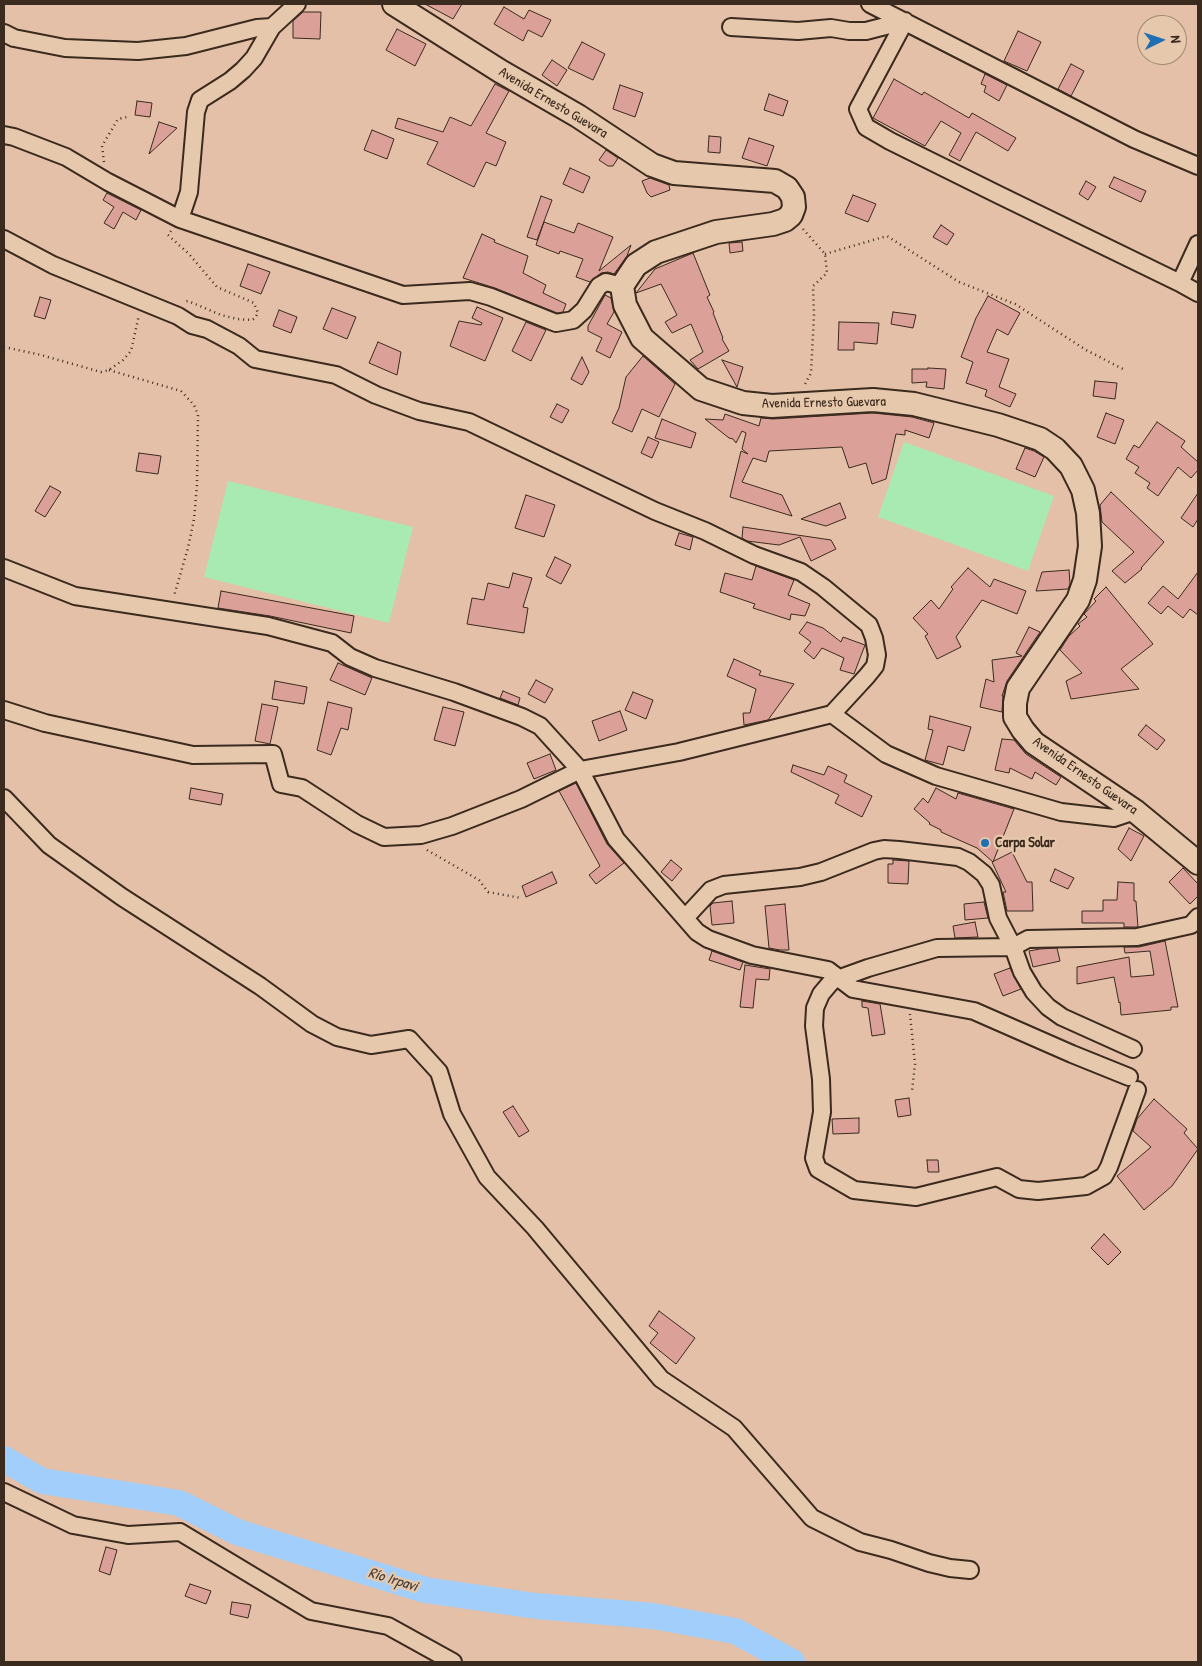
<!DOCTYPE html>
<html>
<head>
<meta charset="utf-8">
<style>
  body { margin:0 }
  #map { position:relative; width:1202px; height:1666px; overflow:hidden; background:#e4c0a8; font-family:"Patrick Hand",sans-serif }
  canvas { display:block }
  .frame { position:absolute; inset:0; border:5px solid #3b2a1e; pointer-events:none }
  .north { position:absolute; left:1137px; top:15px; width:50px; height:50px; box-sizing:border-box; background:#e6c8ac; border:1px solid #a28973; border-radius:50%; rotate:86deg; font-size:14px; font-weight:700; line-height:20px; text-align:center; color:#3b2a1e }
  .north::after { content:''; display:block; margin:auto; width:18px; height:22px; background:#1f6fb2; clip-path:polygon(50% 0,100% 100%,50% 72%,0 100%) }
</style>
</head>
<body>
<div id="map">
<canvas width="1202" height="1666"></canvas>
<div class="frame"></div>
<div class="north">N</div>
</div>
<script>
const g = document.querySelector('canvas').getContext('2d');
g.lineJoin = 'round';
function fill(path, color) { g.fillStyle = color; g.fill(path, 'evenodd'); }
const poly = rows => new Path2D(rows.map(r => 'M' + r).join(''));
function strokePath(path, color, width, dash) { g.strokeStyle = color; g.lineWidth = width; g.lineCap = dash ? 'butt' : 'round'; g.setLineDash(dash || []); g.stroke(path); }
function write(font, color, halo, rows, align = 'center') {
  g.font = font + ' "Patrick Hand",sans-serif'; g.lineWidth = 4.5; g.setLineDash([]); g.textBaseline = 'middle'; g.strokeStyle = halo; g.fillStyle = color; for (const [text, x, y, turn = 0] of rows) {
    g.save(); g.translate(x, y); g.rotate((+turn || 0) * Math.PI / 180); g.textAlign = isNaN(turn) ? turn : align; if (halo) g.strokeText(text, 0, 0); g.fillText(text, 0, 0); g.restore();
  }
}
fill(poly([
  [904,442,1054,496,1028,571,878,517],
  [228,481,413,527,389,623,204,577]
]), '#a9eab2');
strokePath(poly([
  [4,1459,42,1481,179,1503,237,1532,425,1590,536,1606,653,1616,735,1631,792,1662]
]), '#a1cefb', 26);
const building = poly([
  [425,4,462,4,453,19,425,4],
  [504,7,524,19,529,10,551,20,542,37,528,30,523,41,494,24,504,7],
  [303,12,321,12,320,39,293,38,293,21,303,12],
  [397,29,426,44,415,66,386,50,397,29],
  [1018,31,1041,42,1027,71,1004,61,1018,31],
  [582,42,605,54,593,80,568,68,582,42],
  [552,60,567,70,557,86,542,75,552,60],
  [1071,64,1084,71,1071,96,1058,89,1071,64],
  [985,74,1007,85,999,101,984,92,986,86,981,84,985,74],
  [894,79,922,95,924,92,969,118,972,113,1016,138,1008,151,976,132,960,161,949,155,961,133,941,121,925,146,873,118,894,79],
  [495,84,509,91,486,133,506,142,496,166,486,162,474,187,427,164,438,142,395,128,398,118,443,132,450,117,471,126,495,84],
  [620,85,643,93,635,117,613,109,620,85],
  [769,94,788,101,783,116,764,110,769,94],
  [137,101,152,103,150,117,135,115,137,101],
  [159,122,177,128,149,154,159,122],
  [372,130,394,139,387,159,364,150,372,130],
  [709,136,721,137,720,153,708,152,709,136],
  [749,138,774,146,767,166,742,158,749,138],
  [606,150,618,158,613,166,608,166,599,160,606,150],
  [570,168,590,177,583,193,563,184,570,168],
  [1114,177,1146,191,1141,202,1109,187,1114,177],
  [650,178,669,185,670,190,651,197,647,193,642,181,650,178],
  [1086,181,1096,187,1088,200,1079,194,1086,181],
  [107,193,141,210,136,220,123,212,114,229,104,223,114,207,103,200,107,193],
  [853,195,876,204,868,222,845,213,853,195],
  [541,196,552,200,537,240,527,237,541,196],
  [544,222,574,233,578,223,613,237,599,271,631,245,627,256,614,274,608,272,601,273,590,282,576,277,583,259,560,251,559,254,536,245,544,222],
  [941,225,954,234,947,245,933,237,941,225],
  [482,234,495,240,494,242,528,256,523,273,546,285,543,293,566,304,563,312,557,313,495,288,463,278,482,234],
  [742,242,743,251,730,253,729,243,742,242],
  [693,253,710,295,707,297,714,312,713,313,723,338,722,339,729,351,698,369,690,360,703,352,691,324,672,333,665,322,677,315,661,284,636,293,655,269,693,253],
  [248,264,270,272,261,294,240,286,248,264],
  [605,295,611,298,614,312,607,324,622,332,610,358,596,351,602,338,588,331,588,326,605,295],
  [988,296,1020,313,1008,335,997,329,987,352,1009,359,999,387,1016,394,1010,407,985,396,987,390,966,383,973,362,961,357,976,318,988,296],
  [40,297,51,300,45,319,34,316,40,297],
  [477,307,503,318,485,361,450,346,459,321,481,325,482,323,472,318,477,307],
  [332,308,356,317,347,339,323,329,332,308],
  [279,310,297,317,291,333,273,326,279,310],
  [893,312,916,315,913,328,891,324,893,312],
  [526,322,546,330,531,361,512,351,526,322],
  [839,322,879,323,877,344,854,342,854,350,838,350,839,322],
  [378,342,401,352,397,375,369,363,378,342],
  [643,356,675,384,659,417,642,409,632,432,612,423,619,408,626,377,643,356],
  [582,357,589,372,582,385,571,379,582,357],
  [722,360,743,367,737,387,722,360],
  [928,368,946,369,944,389,926,387,927,382,912,383,912,369,928,369,928,368],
  [1095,381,1117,383,1115,399,1093,396,1095,381],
  [557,404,569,410,562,423,550,417,557,404],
  [873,413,912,417,934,423,929,438,905,430,905,435,896,434,886,479,872,484,866,463,849,468,842,447,769,451,766,462,753,458,742,482,782,495,792,516,730,497,741,451,748,454,742,449,746,433,742,431,736,443,733,439,729,438,705,419,723,420,725,414,759,426,761,418,773,419,873,413],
  [1106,413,1124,420,1115,444,1097,437,1106,413],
  [662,419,696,433,691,448,655,438,662,419],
  [1157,422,1185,441,1181,447,1198,462,1198,470,1191,478,1178,467,1158,496,1147,488,1150,483,1135,473,1139,467,1126,459,1134,445,1139,448,1157,422],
  [648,437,659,442,652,458,641,453,648,437],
  [1025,448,1034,451,1044,457,1035,477,1016,469,1025,448],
  [139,453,161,456,158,474,136,471,139,453],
  [50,486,61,492,45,517,35,511,50,486],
  [1111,492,1164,542,1141,568,1142,569,1125,583,1112,571,1134,552,1102,522,1100,505,1111,492],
  [1198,493,1198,519,1193,527,1181,518,1198,493],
  [526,495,555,505,544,537,515,528,526,495],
  [840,503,846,518,826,526,801,519,840,503],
  [743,527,831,540,836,549,811,561,800,537,779,545,747,541,742,538,743,527],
  [679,533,693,537,690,550,675,545,679,533],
  [555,557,571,565,561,584,546,576,555,557],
  [756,566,794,580,788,595,810,604,805,616,791,614,790,620,753,608,755,604,720,592,725,573,752,580,756,566],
  [968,568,990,587,994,579,1026,591,1017,614,982,600,956,637,961,647,937,659,925,636,928,634,913,618,931,600,939,609,953,589,951,587,968,568],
  [1069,570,1070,584,1068,589,1036,591,1042,572,1069,570],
  [1198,572,1198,615,1190,609,1183,618,1168,606,1161,614,1148,603,1163,586,1178,599,1198,572],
  [513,573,532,578,523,607,528,608,524,633,467,624,472,598,484,600,488,583,509,588,513,573],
  [1106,587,1153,644,1121,669,1139,689,1071,699,1066,681,1082,673,1060,650,1069,636,1080,626,1078,624,1087,617,1084,614,1096,601,1094,599,1106,587],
  [221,591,354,616,351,633,270,616,218,608,221,591],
  [807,622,823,628,841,642,843,637,865,645,854,674,840,670,844,658,822,648,814,659,804,651,811,642,799,633,807,622],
  [1029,627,1040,632,1007,681,1002,696,1003,696,1002,712,980,707,986,679,994,682,992,660,1022,656,1016,653,1029,627],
  [734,659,761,671,759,675,794,684,768,720,744,725,743,713,750,713,756,689,727,676,734,659],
  [338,663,372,678,365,695,330,680,338,663],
  [536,680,553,689,545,703,528,694,536,680],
  [275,681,307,687,304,704,272,699,275,681],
  [503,691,520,698,518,705,500,698,503,691],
  [633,692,653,700,646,719,625,710,633,692],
  [328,702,352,708,348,730,341,728,331,755,317,750,328,702],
  [262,704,278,707,270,744,255,741,262,704],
  [443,707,464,712,455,746,434,740,443,707],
  [620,711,627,730,599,741,592,721,620,711],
  [930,716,971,727,964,751,948,746,943,765,925,760,933,730,928,729,930,716],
  [1146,725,1165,740,1157,750,1138,735,1146,725],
  [1002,739,1014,740,1026,754,1061,777,1056,785,1035,772,1032,779,1010,768,1009,773,995,770,1002,739],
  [550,754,556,770,534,779,527,763,550,754],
  [793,765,824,775,828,766,847,775,844,782,872,796,862,817,835,803,839,795,791,772,793,765],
  [576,783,607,844,624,863,596,884,589,875,600,866,559,791,576,783],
  [191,788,223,794,221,805,189,799,191,788],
  [936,788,956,799,958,793,1014,809,993,862,977,848,941,832,941,830,929,824,930,823,914,809,923,798,928,803,936,788],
  [1129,828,1144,836,1131,861,1118,849,1129,828],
  [1012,852,1027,882,1032,882,1033,911,1007,911,1003,892,1006,892,992,862,1012,852],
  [671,860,682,869,672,881,661,872,671,860],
  [893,860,909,861,908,884,888,883,888,864,893,864,893,860],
  [1183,868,1198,884,1198,896,1190,904,1169,882,1183,868],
  [1055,869,1074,878,1068,889,1050,881,1055,869],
  [552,872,557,883,526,897,522,886,552,872],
  [1118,882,1134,883,1134,901,1136,901,1138,927,1124,927,1124,923,1082,923,1082,911,1103,911,1103,900,1117,900,1118,882],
  [732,901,734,923,712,925,710,906,713,903,732,901],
  [984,902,988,918,965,920,964,904,984,902],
  [785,904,789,950,780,950,769,948,765,906,785,904],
  [975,922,978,937,955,938,953,926,975,922],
  [1165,941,1178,1007,1171,1007,1171,1010,1121,1015,1120,1002,1119,1003,1114,977,1077,984,1077,967,1129,957,1131,977,1154,975,1150,951,1125,953,1124,947,1139,947,1165,941],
  [1057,948,1060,961,1033,967,1029,951,1040,949,1057,948],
  [712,951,743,962,740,970,709,960,712,951],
  [745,965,770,969,769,980,756,979,753,1008,740,1007,745,965],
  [1010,968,1021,989,1003,996,994,974,1010,968],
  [862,1001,880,1004,885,1034,872,1036,868,1008,862,1007,862,1001],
  [909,1098,911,1115,898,1117,895,1100,909,1098],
  [1154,1099,1187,1129,1184,1133,1198,1149,1172,1186,1144,1210,1117,1176,1151,1147,1133,1131,1137,1119,1154,1099],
  [513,1106,529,1131,519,1137,503,1112,513,1106],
  [859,1118,859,1133,833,1134,832,1119,859,1118],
  [927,1160,938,1160,939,1172,928,1172,927,1160],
  [1104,1234,1121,1252,1108,1265,1091,1248,1104,1234],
  [659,1311,695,1338,676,1364,650,1343,658,1333,649,1326,659,1311],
  [106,1547,117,1550,110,1575,99,1571,106,1547],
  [190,1584,211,1591,206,1604,185,1596,190,1584],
  [232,1602,251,1605,248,1618,230,1614,232,1602]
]);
fill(building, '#dba199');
strokePath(building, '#3b2a1e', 1);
const minor = poly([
  [870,4,1134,139,1198,166],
  [731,27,798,31,831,28,849,31,866,31,905,21,858,109,866,127,890,141,999,195,1180,283],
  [4,33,14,38,65,48,138,51,186,46,257,28,272,27],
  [4,135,14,137,66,157,108,182,180,219,403,295,470,291,491,297,556,323,573,320,584,310,599,286,606,282,622,286],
  [180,219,189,192,196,112,200,100,230,81,243,70,254,58,272,27,297,4],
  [4,239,53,265,178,316,192,325,207,329,239,346,255,359,336,375,376,395,419,411,469,422,655,511,705,531,754,555,801,572,823,587,869,625,874,638,877,655,875,666,867,676,832,714,679,752,580,770,540,726,522,717,454,692,375,668,350,657,332,643,268,626,75,596,4,568],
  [1198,244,1180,283,1198,293],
  [4,710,45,723,193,755,273,754,281,784,302,788,357,824,384,837,421,835,452,826,521,799,580,770,616,839,697,932,708,939,752,955,828,970,853,989,974,1011,1072,1054,1129,1077],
  [832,714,886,754,936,776,1061,812,1114,818,1135,811],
  [4,798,49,845,122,897,260,986,312,1024,337,1037,371,1045,409,1039,439,1072,452,1114,487,1177,535,1228,661,1379,734,1428,812,1518,860,1542,891,1550,929,1563,950,1568,970,1570],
  [685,918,711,890,724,885,800,877,821,872,874,851,884,849,899,850,958,857,969,862,984,874,991,885,998,918,1013,947,1022,972,1034,992,1048,1007,1062,1017,1133,1049],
  [1137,1090,1109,1167,1104,1176,1086,1186,1038,1191,1019,1189,997,1177,916,1197,854,1190,818,1169,814,1158,822,1112,821,1079,814,1026,815,1008,821,994,832,981,868,968,937,948,1013,947,1028,939,1137,937,1191,925,1198,917],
  [4,1492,73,1525,128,1535,180,1532,311,1611,388,1626,453,1662]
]);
const secondary = poly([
  [394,4,500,71,578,116,652,165,674,173,775,181,787,188,793,197,794,207,791,215,785,220,773,224,716,232,656,252,636,265,622,286,625,305,642,338,701,389,743,403,772,406,873,400,914,404,998,425,1040,439,1055,449,1071,466,1083,490,1088,513,1090,546,1085,580,1078,600,1018,688,1015,703,1015,717,1023,730,1034,743,1135,811,1198,863]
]);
strokePath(minor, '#3b2a1e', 20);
strokePath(secondary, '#3b2a1e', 26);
strokePath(poly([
  [104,162,102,146,118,119,127,117],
  [803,229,825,254,827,273,813,286,814,315,811,373,804,386],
  [171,231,168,235,189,254,217,287,254,303,258,313,255,318,252,320,237,319,221,315,188,301,183,302],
  [825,254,887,236,959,282,1015,304,1086,350,1123,369],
  [4,347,41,355,101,372,109,370,123,360,131,351,139,315],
  [109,370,181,391,194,405,198,415,197,485,194,519,188,548,174,596],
  [427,850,479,880,488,892,521,898],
  [910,1014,915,1064,912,1091]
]), '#3b2a1e', 2.5, [1, 4]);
strokePath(minor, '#e6c8ac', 16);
strokePath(secondary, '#e6c8ac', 22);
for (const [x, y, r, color] of [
  [985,843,5,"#1f6fb2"]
]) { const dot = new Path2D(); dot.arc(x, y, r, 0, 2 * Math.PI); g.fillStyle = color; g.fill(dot); strokePath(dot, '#e6c8ac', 2); }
write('14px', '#3b2a1e', '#e6c8ac', [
  ["Avenida Ernesto Guevara",553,103,31],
  ["Avenida Ernesto Guevara",824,403,-1],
  ["Avenida Ernesto Guevara",1085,776,35]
]);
write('bold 14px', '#3b2a1e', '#e6c8ac', [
  ["Carpa Solar",995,843]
], 'left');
write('italic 15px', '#453a34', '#e6c8ac', [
  ["Río Irpavi",393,1580,17]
]);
</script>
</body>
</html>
